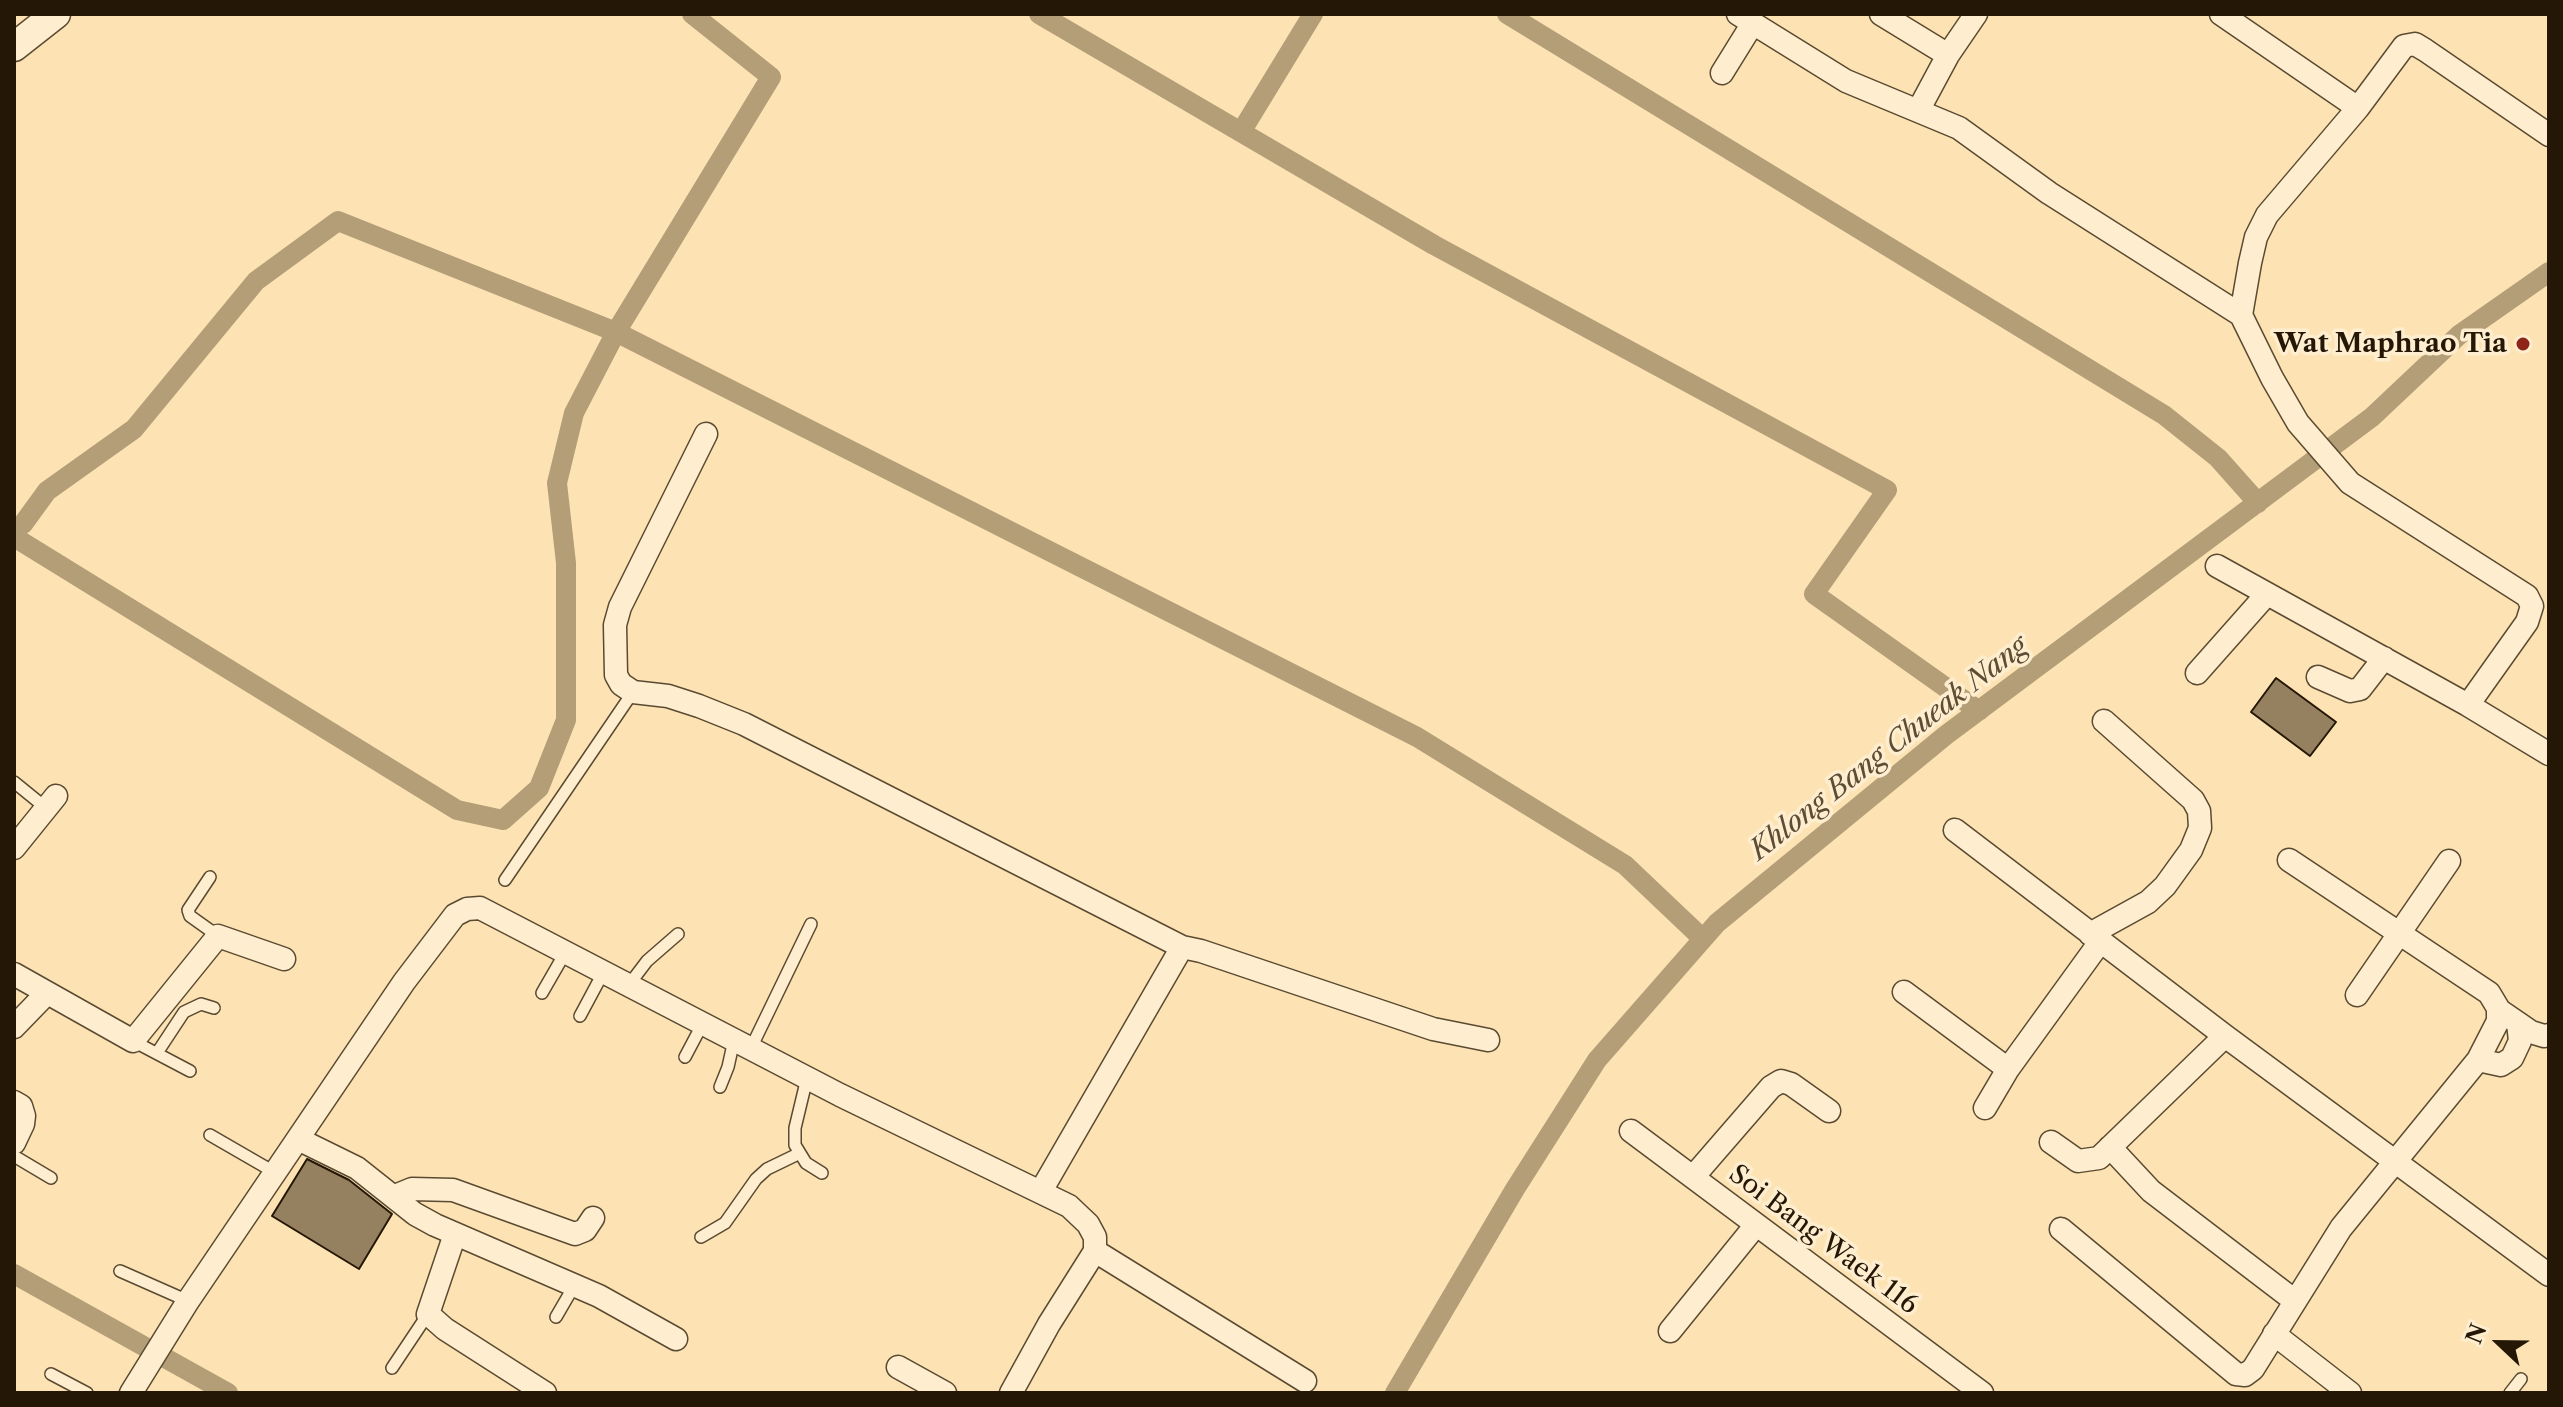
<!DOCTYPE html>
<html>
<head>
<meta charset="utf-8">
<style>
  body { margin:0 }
  #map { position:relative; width:2563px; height:1407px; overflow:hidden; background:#fde3b3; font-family:"Libre Caslon Text",serif }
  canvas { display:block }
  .frame { position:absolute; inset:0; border:16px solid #241706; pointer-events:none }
  .north { position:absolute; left:2459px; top:1303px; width:80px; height:80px; -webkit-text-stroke:6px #feedce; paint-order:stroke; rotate:292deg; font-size:22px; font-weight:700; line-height:32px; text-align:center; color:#241706 }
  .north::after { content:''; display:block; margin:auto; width:28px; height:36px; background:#241706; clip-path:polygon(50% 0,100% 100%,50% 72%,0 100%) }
</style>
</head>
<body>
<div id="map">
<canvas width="2563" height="1407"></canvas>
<div class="frame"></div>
<div class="north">N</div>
</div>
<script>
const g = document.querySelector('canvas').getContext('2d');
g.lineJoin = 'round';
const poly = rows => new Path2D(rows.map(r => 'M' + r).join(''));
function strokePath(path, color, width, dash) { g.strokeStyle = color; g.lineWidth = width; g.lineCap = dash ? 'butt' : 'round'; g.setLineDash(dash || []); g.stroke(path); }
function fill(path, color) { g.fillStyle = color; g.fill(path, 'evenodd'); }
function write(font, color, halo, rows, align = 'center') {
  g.font = font + ' "Libre Caslon Text",serif'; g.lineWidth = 7; g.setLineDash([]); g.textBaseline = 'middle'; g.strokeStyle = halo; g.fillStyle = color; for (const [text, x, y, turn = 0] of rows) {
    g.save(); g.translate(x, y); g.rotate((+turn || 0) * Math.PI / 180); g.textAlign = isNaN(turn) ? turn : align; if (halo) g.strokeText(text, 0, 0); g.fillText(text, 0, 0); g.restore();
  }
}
strokePath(poly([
  [1039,14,1434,245,1887,490,1814,594,1979,711],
  [1507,14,2164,415,2218,458,2258,503],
  [1241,132,1313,14],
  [14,529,23,524,47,491,134,429,256,281,338,221,616,332,1417,737,1625,865,1703,939],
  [14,537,457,810,503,820,539,788,566,720,566,563,557,483,574,413,616,332,771,77,692,14],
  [14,1274,228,1393],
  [1395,1393,1515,1189,1597,1060,1717,923,1946,735,2372,417,2459,335,2549,272]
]), '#b39e78', 20);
const building = poly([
  [2276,678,2336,722,2310,756,2251,712,2276,678],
  [307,1159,349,1180,392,1214,359,1269,272,1216,307,1159]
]);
fill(building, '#958160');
strokePath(building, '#241706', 2);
const service = poly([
  [14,782,46,808],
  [210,877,188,910,190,916,218,936],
  [505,880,633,692],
  [628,986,647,961,678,934],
  [542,993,565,953],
  [580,1016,603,973],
  [133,1041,190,1071],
  [751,1048,811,924],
  [157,1053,184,1012,201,1004,214,1008],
  [685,1057,703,1023],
  [807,1078,795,1128,795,1145,806,1163,822,1173],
  [720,1087,728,1067,734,1040],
  [210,1135,274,1172],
  [14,1156,51,1178],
  [701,1237,725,1223,756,1179,767,1169,798,1154],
  [120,1271,188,1301],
  [556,1317,574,1286],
  [392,1368,428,1314],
  [51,1374,87,1393],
  [2510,1393,2521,1379]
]);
const minor = poly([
  [1738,14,1846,81,1959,128,2049,193,2241,315,2272,378,2298,423,2350,483,2527,596,2532,606,2527,622,2468,705],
  [1881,14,1948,55],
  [2221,14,2358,108],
  [1722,73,1753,23],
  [1919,109,1948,55,1976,14],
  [2241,315,2250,263,2256,237,2267,215,2358,108,2404,46,2415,44,2425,50,2549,135],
  [706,434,620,607,615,625,616,675,621,684,633,692,668,696,699,706,744,724,1182,947,1041,1191],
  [2217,566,2468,705,2549,754],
  [2197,673,2267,594],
  [2318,677,2350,691,2360,689,2384,658],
  [1955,830,2225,1036,2549,1275],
  [14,848,56,796],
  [2090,934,2148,902,2165,886,2191,850,2200,828,2199,811,2193,800,2104,721],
  [1182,947,1201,951,1433,1029,1488,1040],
  [14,974,133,1041,218,936,284,959],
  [1904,992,2008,1069],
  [2357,995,2449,861],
  [2518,1023,2531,1032,2544,1036,2549,1035],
  [14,1027,47,993],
  [2478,1060,2501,1065,2512,1058,2520,1041,2518,1023,2499,1010],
  [14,1102,21,1106,24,1116,23,1124,14,1143],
  [1985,1108,2008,1069,2100,942],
  [1631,1131,1982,1393],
  [298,1139,357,1168,415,1214,435,1225,599,1296,676,1339],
  [2051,1142,2078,1161,2099,1158,2225,1036],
  [2110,1147,2151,1191,2295,1301],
  [1693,1177,1771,1087,1781,1081,1791,1084,1829,1111],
  [395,1196,412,1189,453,1190,575,1234,585,1230,593,1218],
  [2061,1229,2236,1374,2245,1375,2253,1369,2341,1228,2478,1060,2498,1021,2498,1008,2489,993,2289,860],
  [455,1234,428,1314,445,1329,545,1393],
  [1095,1251,1305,1381],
  [1670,1331,1756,1225],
  [2274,1334,2350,1393],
  [898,1367,945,1393],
  [131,1393,188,1301,404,982,455,915,467,909,480,908,840,1095,1069,1206,1088,1224,1095,1237,1095,1251,1049,1324,1011,1393]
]);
const tertiary = poly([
  [14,47,56,14]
]);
strokePath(service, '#5a4a31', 14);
strokePath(minor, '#5a4a31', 25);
strokePath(tertiary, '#5a4a31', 31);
strokePath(service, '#feedce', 11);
strokePath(minor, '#feedce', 22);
strokePath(tertiary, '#feedce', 28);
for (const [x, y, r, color] of [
  [2523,344,8,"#8f2418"]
]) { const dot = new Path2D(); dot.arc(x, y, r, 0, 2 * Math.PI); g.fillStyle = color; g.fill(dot); strokePath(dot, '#feedce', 3); }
write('bold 26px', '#241706', '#feedce', [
  ["Wat Maphrao Tia",2507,344]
], 'right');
write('26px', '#241706', '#feedce', [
  ["Soi Bang Waek 116",1823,1240,37]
]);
write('italic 28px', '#5d4d34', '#feedce', [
  ["Khlong Bang Chueak Nang",1889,749,-38]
]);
</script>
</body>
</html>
